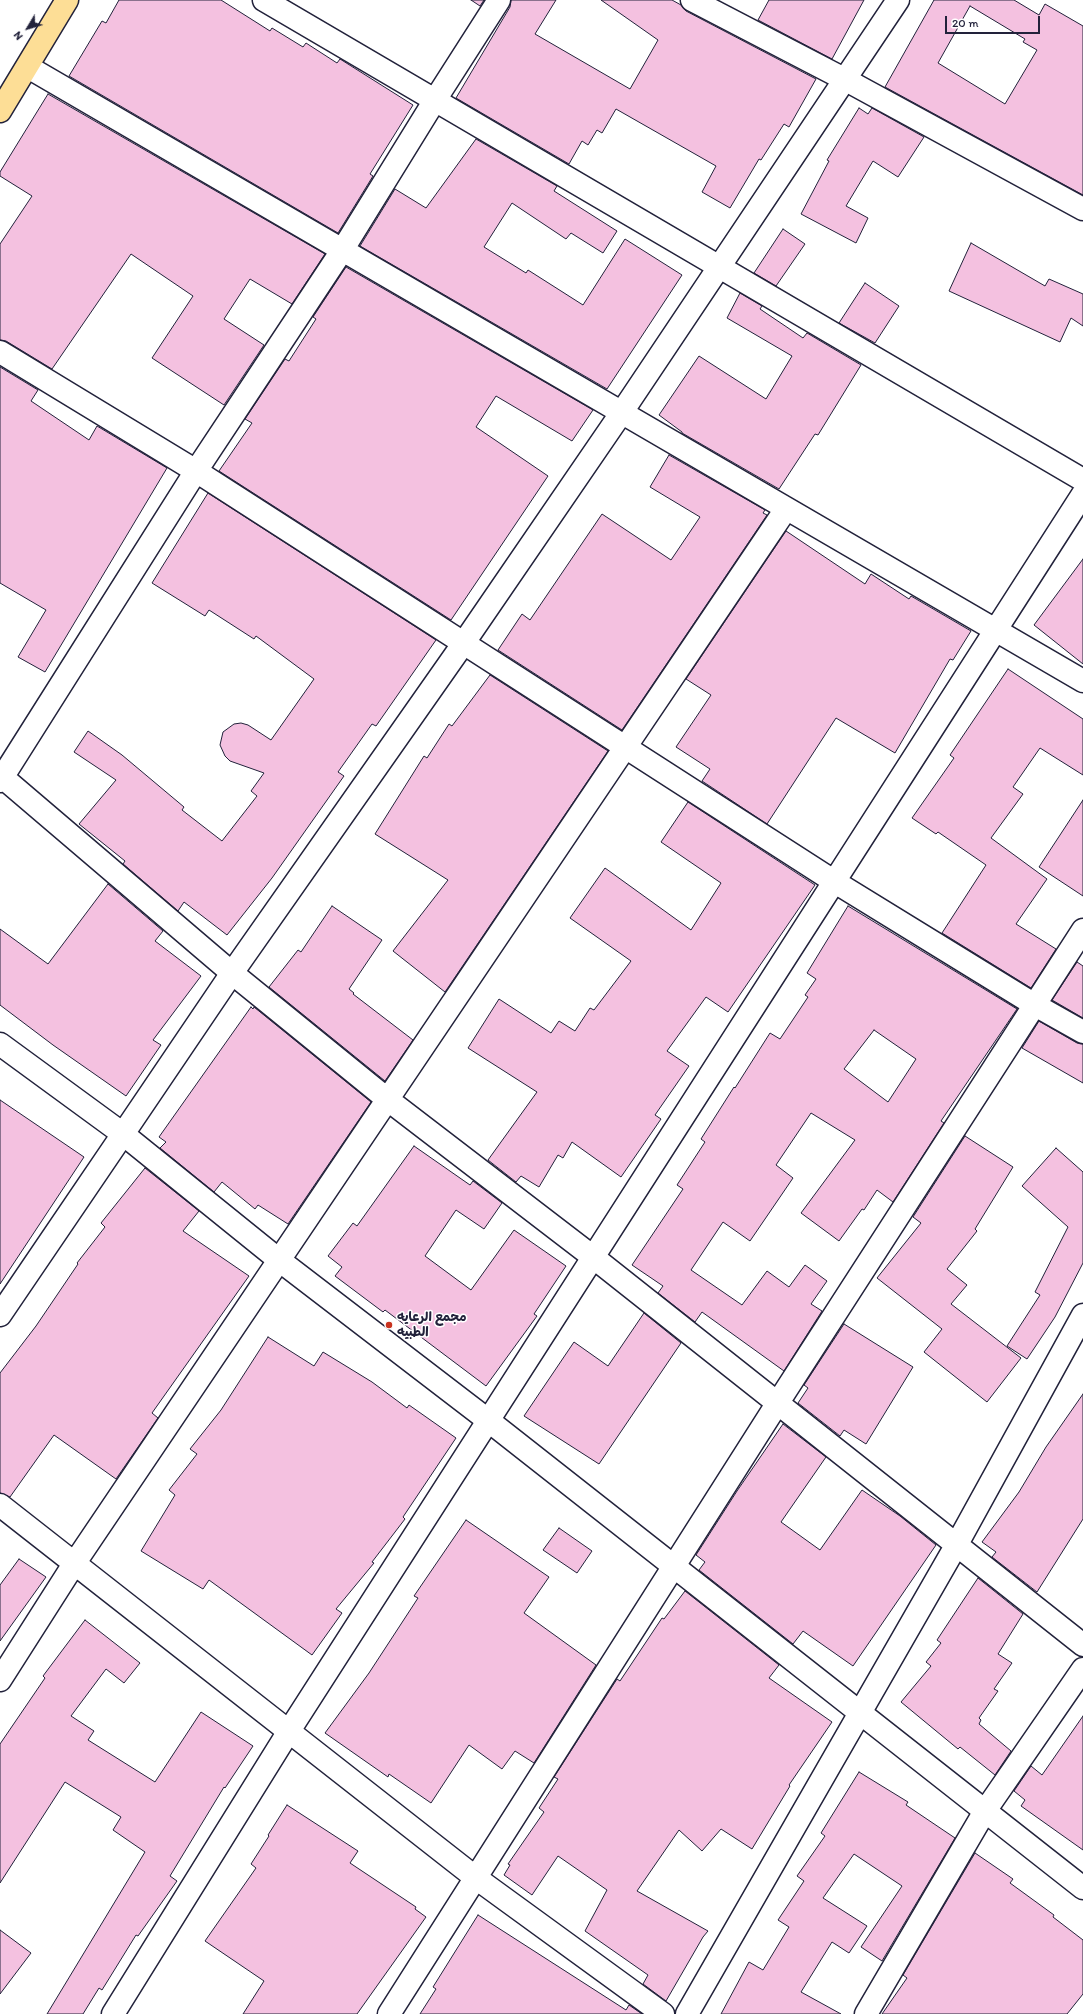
<!DOCTYPE html>
<html>
<head>
<meta charset="utf-8">
<style>
  body { margin:0 }
  #map { position:relative; width:1083px; height:2014px; overflow:hidden; background:#fff; font-family:Itim,sans-serif }
  canvas { display:block }
  .north { position:absolute; left:8px; top:8px; width:40px; height:40px; -webkit-text-stroke:3px #fff; paint-order:stroke; rotate:232deg; font-size:11px; font-weight:700; line-height:16px; text-align:center; color:#22223b }
  .north::after { content:''; display:block; margin:auto; width:14px; height:18px; background:#22223b; clip-path:polygon(50% 0,100% 100%,50% 72%,0 100%) }
  .scale { position:absolute; left:945px; top:16px; width:95px; height:18px; box-sizing:border-box; border:2px solid #22223b; border-top:0; padding-left:5px; font-size:12px; line-height:14px; white-space:nowrap; color:#22223b; -webkit-text-stroke:3px #fff; paint-order:stroke }
</style>
</head>
<body>
<div id="map">
<canvas width="1083" height="2014"></canvas>
<div class="north">N</div>
<div class="scale">20 m</div>
</div>
<script>
const g = document.querySelector('canvas').getContext('2d');
g.lineJoin = 'round';
function fill(path, color) { g.fillStyle = color; g.fill(path, 'evenodd'); }
const poly = rows => new Path2D(rows.map(r => 'M' + r).join(''));
function strokePath(path, color, width, dash) { g.strokeStyle = color; g.lineWidth = width; g.lineCap = dash ? 'butt' : 'round'; g.setLineDash(dash || []); g.stroke(path); }
function write(font, color, halo, rows, align = 'center') {
  g.font = font + ' Itim,"Playpen Sans Arabic",sans-serif'; g.lineWidth = 3; g.setLineDash([]); g.textBaseline = 'middle'; g.strokeStyle = halo; g.fillStyle = color; for (const [text, x, y, turn = 0] of rows) {
    g.save(); g.translate(x, y); g.rotate((+turn || 0) * Math.PI / 180); g.textAlign = isNaN(turn) ? turn : align; if (halo) g.strokeText(text, 0, 0); g.fillText(text, 0, 0); g.restore();
  }
}
const building = poly([
  [119,0,221,0,270,31,272,28,303,47,306,43,337,63,340,59,413,105,370,174,373,176,338,233,69,76,102,21,106,23,119,0],
  [471,0,484,0,480,6,471,0],
  [511,0,556,0,535,34,630,89,658,40,601,0,672,0,681,5,686,11,816,79,789,127,784,124,761,160,759,159,730,208,702,192,716,166,616,109,602,133,597,130,588,145,582,141,569,164,456,98,510,7,511,0],
  [769,0,864,0,832,59,758,20,769,0],
  [934,0,1014,0,1039,15,1045,4,1083,26,1083,195,885,87,934,0],
  [970,6,1025,39,1023,42,1037,50,1005,104,938,63,970,6],
  [48,94,325,254,292,304,250,279,224,319,264,345,224,405,152,358,193,296,131,254,52,369,6,341,0,340,0,244,32,196,0,176,0,172,48,94],
  [859,108,868,114,872,108,924,137,898,177,873,161,846,206,868,218,856,243,801,214,829,161,827,160,859,108],
  [476,139,557,186,554,191,617,231,603,253,571,233,566,239,512,203,484,247,526,273,528,270,583,305,625,239,682,275,607,389,360,246,395,189,426,208,476,139],
  [783,229,805,244,776,286,754,273,783,229],
  [971,243,1045,286,1049,279,1083,294,1083,326,1071,318,1060,342,949,291,971,243],
  [346,267,593,410,572,441,496,396,476,427,548,476,451,620,219,471,252,423,245,419,285,359,289,361,316,319,313,317,346,267],
  [865,283,899,306,875,343,839,323,865,283],
  [740,293,762,306,760,309,803,338,807,333,861,365,818,435,815,434,779,489,682,433,682,432,659,415,699,356,766,399,792,356,727,318,740,293],
  [0,367,38,390,31,401,89,440,97,426,167,468,45,672,18,657,46,610,0,583,0,367],
  [669,455,765,510,763,513,767,515,622,730,498,650,522,614,530,620,602,514,671,560,700,517,650,487,669,455],
  [208,493,436,640,376,726,372,724,338,772,344,776,272,878,227,935,184,902,178,911,123,864,125,861,79,824,116,780,74,752,88,731,122,755,184,807,182,810,222,841,257,796,251,791,264,773,230,761,225,756,220,745,223,732,234,724,241,723,248,725,271,740,314,679,256,636,254,639,209,610,205,616,152,583,208,493],
  [786,531,865,584,871,574,909,599,911,596,971,631,953,660,950,659,895,753,836,718,767,824,702,781,710,769,676,747,711,695,686,679,786,531],
  [1083,559,1083,664,1034,625,1083,559],
  [1008,669,1083,719,1083,775,1040,748,1013,787,1023,794,991,838,1047,879,1016,924,1056,949,1031,988,942,933,986,865,938,832,936,834,912,818,954,758,950,755,1008,669],
  [490,675,608,751,445,992,393,951,448,880,375,834,424,756,427,758,449,724,452,726,490,675],
  [1083,800,1083,896,1039,867,1083,800],
  [688,802,815,885,728,1012,706,997,667,1051,689,1066,655,1115,661,1119,621,1177,572,1142,563,1158,558,1155,539,1187,521,1176,516,1182,488,1160,537,1092,468,1048,499,999,551,1033,559,1021,575,1031,590,1008,594,1010,631,961,570,918,605,868,691,930,721,883,661,842,688,802],
  [108,884,163,931,155,941,201,976,153,1040,161,1045,126,1096,53,1045,0,1005,0,929,48,964,108,884],
  [332,906,382,940,349,989,354,993,353,994,413,1040,385,1081,269,987,298,950,301,952,332,906],
  [848,906,1017,1009,941,1121,944,1123,893,1202,877,1190,864,1210,862,1209,839,1241,801,1213,855,1140,811,1113,776,1165,793,1178,750,1241,723,1222,691,1270,742,1305,767,1271,789,1287,805,1265,827,1281,811,1304,822,1311,784,1371,702,1312,695,1322,658,1293,663,1286,632,1265,683,1189,677,1185,705,1142,701,1139,734,1087,735,1088,770,1033,780,1039,808,997,805,995,816,979,807,973,848,906],
  [874,1030,916,1059,888,1102,844,1069,874,1030],
  [1077,962,1083,966,1083,1018,1052,1000,1077,962],
  [251,1007,253,1009,254,1007,371,1102,288,1224,258,1205,255,1209,222,1182,214,1192,160,1148,166,1142,159,1137,251,1007],
  [1039,1021,1077,1043,1083,1044,1083,1083,1022,1048,1039,1021],
  [0,1100,84,1157,0,1284,0,1100],
  [965,1136,1013,1167,975,1229,977,1231,947,1269,967,1285,951,1304,1021,1358,987,1402,924,1352,942,1329,877,1278,921,1223,913,1217,965,1136],
  [414,1146,470,1185,473,1181,502,1203,484,1229,456,1210,425,1256,471,1290,514,1230,566,1266,534,1314,537,1316,486,1386,385,1310,383,1312,335,1276,342,1267,328,1256,353,1223,357,1226,414,1146],
  [1056,1148,1083,1172,1083,1263,1055,1317,1027,1359,1007,1346,1040,1295,1035,1292,1068,1227,1022,1186,1056,1148],
  [145,1168,199,1211,183,1231,249,1276,152,1413,158,1418,116,1479,54,1435,10,1497,0,1493,0,1373,36,1326,78,1264,77,1263,105,1227,101,1223,145,1168],
  [644,1313,681,1343,599,1464,524,1416,574,1342,608,1366,644,1313],
  [844,1324,913,1367,866,1444,844,1430,840,1436,798,1403,808,1388,804,1385,844,1324],
  [268,1337,314,1366,323,1352,372,1382,407,1408,409,1405,456,1438,403,1517,405,1519,372,1562,374,1563,336,1609,342,1613,312,1655,209,1580,203,1589,141,1551,175,1495,169,1490,197,1454,190,1449,221,1410,268,1337],
  [1083,1394,1083,1519,1037,1592,992,1557,996,1552,982,1542,1019,1492,1046,1447,1083,1394],
  [783,1424,826,1457,781,1522,820,1550,862,1490,900,1516,936,1545,853,1666,803,1631,793,1644,699,1570,705,1562,696,1555,737,1491,783,1424],
  [466,1520,549,1577,524,1613,596,1665,534,1763,515,1751,502,1769,469,1745,431,1803,389,1774,388,1777,325,1733,369,1673,418,1598,414,1596,466,1520],
  [559,1528,592,1551,577,1573,543,1550,559,1528],
  [19,1559,46,1577,0,1641,0,1585,19,1559],
  [978,1578,1023,1614,998,1654,1012,1663,994,1689,998,1691,979,1718,981,1720,979,1724,1011,1751,995,1775,960,1747,958,1749,901,1702,931,1666,926,1662,941,1643,937,1640,978,1578],
  [685,1591,779,1665,769,1678,832,1722,789,1785,790,1786,752,1849,721,1829,702,1851,679,1830,637,1891,708,1931,703,1937,666,2001,643,1984,648,1975,585,1931,607,1890,558,1856,532,1895,504,1875,510,1865,508,1864,544,1812,539,1808,558,1779,554,1777,617,1679,620,1681,662,1618,664,1619,685,1591],
  [85,1620,140,1663,124,1683,106,1669,71,1716,94,1731,88,1740,155,1782,201,1712,253,1746,225,1788,224,1787,170,1876,177,1881,138,1936,136,1935,102,1990,99,1988,83,2014,47,2014,145,1852,113,1830,121,1817,65,1782,0,1883,0,1744,45,1678,43,1676,85,1620],
  [1083,1716,1083,1850,1021,1806,1025,1800,1014,1791,1031,1766,1042,1775,1083,1716],
  [859,1772,908,1802,906,1805,955,1838,882,1961,861,1947,902,1886,854,1854,823,1898,867,1926,849,1953,832,1942,801,1992,841,2014,721,2014,749,1962,763,1970,789,1927,778,1920,804,1881,797,1876,825,1836,821,1833,859,1772],
  [287,1805,358,1851,350,1863,416,1907,415,1909,426,1917,357,2014,243,2014,264,1981,205,1941,256,1868,251,1864,269,1836,268,1835,287,1805],
  [975,1853,1013,1879,1010,1883,1054,1915,1053,1917,1083,1940,1083,1994,1067,2014,882,2014,907,1978,903,1975,975,1853],
  [478,1915,626,2010,629,2005,642,2014,420,2014,436,1989,433,1987,478,1915],
  [0,1930,31,1953,0,1994,0,1930]
]);
fill(building, '#f4c1e0');
strokePath(building, '#22223b', 1);
const street = poly([
  [264,0,1083,480],
  [692,0,846,80,1083,209],
  [28,67,1083,681],
  [0,352,196,471,835,882,1035,1005,1083,1032],
  [0,775,232,973,387,1099,593,1257,1083,1645],
  [0,781,196,471,343,249,435,100,499,0],
  [0,1315,123,1134],
  [0,1505,476,1878,663,2014],
  [0,1680,74,1564,786,509],
  [113,2014,289,1731,1083,494],
  [389,2014,777,1404,1083,930],
  [687,2014,957,1544,1083,1315],
  [866,2014,985,1811,1083,1669]
]);
const secondary = poly([
  [0,1044,123,1134,279,1260,489,1421,1083,1888],
  [123,1134,232,973,463,644,622,412,898,0]
]);
const highway = poly([
  [0,111,67,0]
]);
strokePath(street, '#22223b', 25);
strokePath(secondary, '#22223b', 25);
strokePath(highway, '#22223b', 25);
strokePath(street, '#fff', 22);
strokePath(secondary, '#fff', 22);
strokePath(highway, '#fdde96', 22);
for (const [x, y, r, color] of [
  [389,1325,4,"#c8321e"]
]) { const dot = new Path2D(); dot.arc(x, y, r, 0, 2 * Math.PI); g.fillStyle = color; g.fill(dot); strokePath(dot, '#fff', 1.5); }
write('bold 13px', '#22223b', '#fff', [
  ["مجمع الرعايه",397,1318],
  ["الطبيه",397,1333]
], 'left');
</script>
</body>
</html>
